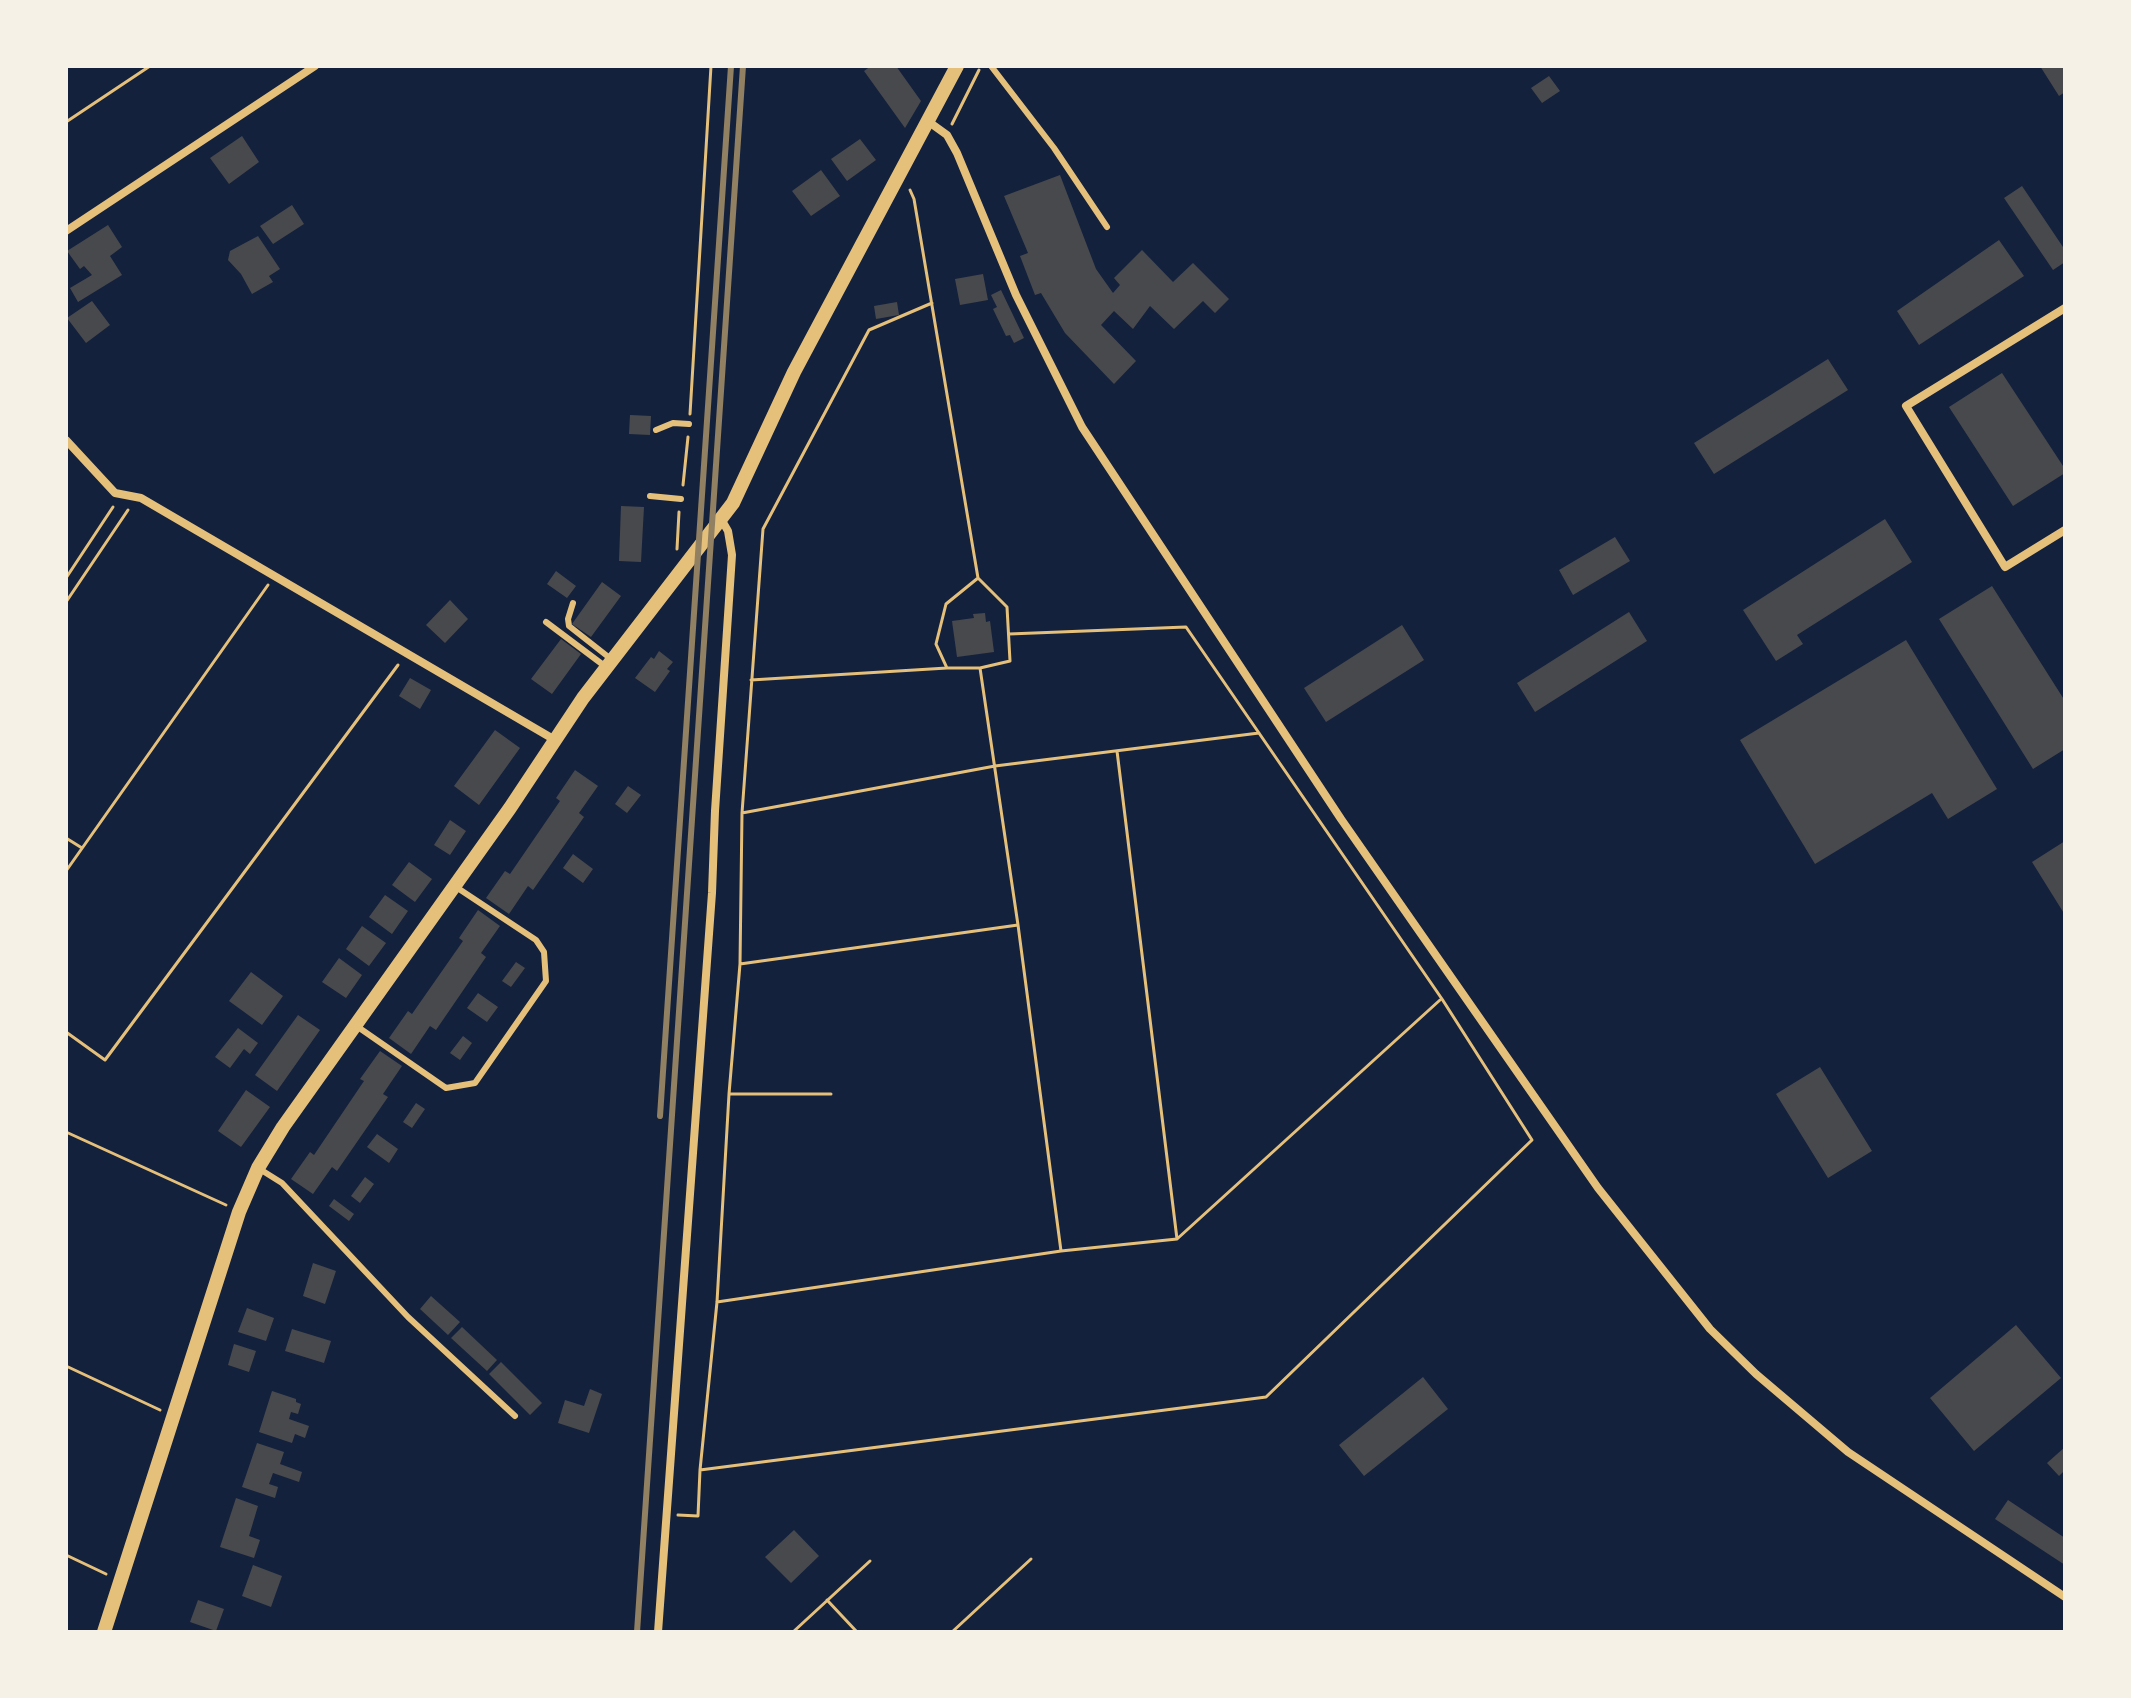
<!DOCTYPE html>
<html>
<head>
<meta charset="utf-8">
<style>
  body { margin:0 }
  #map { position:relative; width:2131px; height:1698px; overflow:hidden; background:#14213d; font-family:Montserrat,sans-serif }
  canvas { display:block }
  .frame { position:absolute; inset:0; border:68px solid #f6f1e7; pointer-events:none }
</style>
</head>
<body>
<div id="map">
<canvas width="2131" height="1698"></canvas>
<div class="frame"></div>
</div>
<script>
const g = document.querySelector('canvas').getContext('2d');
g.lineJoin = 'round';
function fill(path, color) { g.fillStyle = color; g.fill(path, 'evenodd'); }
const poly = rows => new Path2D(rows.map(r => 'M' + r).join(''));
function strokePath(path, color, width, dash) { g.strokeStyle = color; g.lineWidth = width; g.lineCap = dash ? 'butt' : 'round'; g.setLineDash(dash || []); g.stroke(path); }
fill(poly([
  [871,66,896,66,921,101,905,128,864,71],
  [2040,66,2065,66,2065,92,2059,96],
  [1549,76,1560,91,1542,103,1531,88],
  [242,136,259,162,229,184,210,158],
  [860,139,876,160,847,181,831,159],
  [821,170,840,196,811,216,792,191],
  [1060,175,1096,269,1113,293,1120,285,1114,278,1142,250,1173,282,1193,263,1229,299,1215,313,1203,301,1174,329,1150,306,1133,329,1114,311,1101,325,1136,361,1114,384,1065,333,1041,293,1035,295,1020,256,1028,253,1004,196],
  [2022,186,2065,250,2065,262,2053,270,2004,198],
  [292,205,304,224,273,244,260,226],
  [108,225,122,247,110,256,122,275,78,302,70,288,92,275,84,266,80,269,67,251],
  [258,236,280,269,269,276,273,282,252,294,241,274,228,260,230,251],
  [1999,240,2024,276,1919,345,1897,311],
  [983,274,988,300,960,305,955,279],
  [1001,290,1024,338,1014,343,1010,335,1006,336,993,309,997,307,991,295],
  [92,301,110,325,86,343,67,318],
  [897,302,899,315,876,319,874,306],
  [1828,359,1848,390,1714,474,1694,443],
  [2002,373,2065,469,2065,473,2013,506,1949,407],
  [630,415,651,416,650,435,629,434],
  [621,506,644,507,641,562,619,561],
  [1885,519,1912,562,1797,635,1803,644,1776,661,1743,610],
  [1615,537,1630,561,1573,595,1559,570],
  [556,571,576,586,567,598,547,584],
  [602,582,621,596,591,637,572,624],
  [1992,586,2065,701,2065,749,2033,769,1939,619],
  [450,600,468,619,445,643,426,625],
  [1629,612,1647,641,1535,712,1517,683],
  [985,613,986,622,990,621,994,652,957,657,952,621,974,618,973,614],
  [1402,625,1424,660,1326,722,1304,688],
  [561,639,581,654,552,694,531,679],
  [1906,640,1997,789,1948,819,1932,793,1815,864,1740,740],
  [659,651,673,662,667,669,670,671,655,692,635,678,651,657,654,659],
  [410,678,431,690,420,709,399,696],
  [495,730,520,748,479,805,454,786],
  [575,770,598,786,579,813,584,817,533,890,528,886,509,914,486,898,505,871,510,874,560,801,556,798],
  [628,786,641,795,627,813,615,804],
  [450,820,466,831,450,855,434,845],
  [2065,841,2065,915,2032,862],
  [573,854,593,869,583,883,563,868],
  [409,862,432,879,415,902,392,885],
  [385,895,408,911,392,934,369,917],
  [478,910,500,926,481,953,486,957,436,1030,430,1026,411,1054,389,1038,408,1011,412,1014,463,941,459,938],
  [362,926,386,943,369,966,346,949],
  [339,958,362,975,346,998,322,982],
  [516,962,525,968,511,987,502,981],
  [251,972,283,996,262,1025,229,1001],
  [478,993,498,1007,487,1022,467,1008],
  [298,1015,320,1030,277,1091,255,1075],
  [238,1028,258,1043,250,1054,244,1049,230,1068,215,1057],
  [463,1036,472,1043,460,1060,450,1053],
  [380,1051,402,1066,383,1094,388,1097,337,1171,332,1167,313,1194,291,1179,310,1152,314,1155,364,1081,360,1079],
  [1820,1067,1872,1151,1828,1178,1776,1094],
  [246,1090,270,1107,241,1147,218,1131],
  [416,1103,425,1109,412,1128,403,1122],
  [377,1134,398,1149,389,1163,367,1147],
  [365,1177,374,1184,360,1203,351,1196],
  [334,1199,354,1214,349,1221,329,1206],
  [313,1263,336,1271,325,1304,303,1296],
  [431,1296,460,1322,448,1335,420,1309],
  [247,1308,274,1318,266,1341,238,1332],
  [2016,1325,2061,1378,1974,1451,1930,1398],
  [462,1327,497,1360,487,1371,451,1338],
  [292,1329,331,1341,324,1363,285,1351],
  [234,1344,256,1351,249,1372,228,1365],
  [501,1362,542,1403,530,1415,489,1374],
  [1423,1377,1448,1409,1364,1476,1339,1445],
  [590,1389,602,1394,589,1433,558,1423,565,1400,584,1406],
  [272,1391,296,1399,296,1402,301,1404,298,1414,291,1412,289,1419,309,1426,305,1438,295,1434,292,1443,259,1432],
  [257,1443,284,1452,280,1464,302,1472,299,1482,273,1473,269,1484,278,1487,275,1498,242,1487],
  [2065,1447,2065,1470,2059,1476,2047,1463],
  [236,1498,258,1506,249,1536,260,1540,254,1558,220,1547],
  [2008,1500,2065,1538,2065,1565,1995,1519],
  [794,1530,819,1556,791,1583,765,1557],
  [253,1565,282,1576,271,1607,242,1596],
  [198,1600,224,1609,216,1631,190,1622]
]), '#48494c');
strokePath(poly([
  [66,122,150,66],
  [952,124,979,70],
  [910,190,914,199,978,578,1007,607,1010,661,980,668,1018,925,1061,1251],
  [690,414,711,66],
  [683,485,688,437],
  [677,549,679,512],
  [66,578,113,507],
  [978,578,946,604,936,644,947,668,979,668],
  [66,602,128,510],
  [751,680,947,668],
  [1117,751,1177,1239],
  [742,813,995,766,1259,733],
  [66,838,82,848],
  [66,871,268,585],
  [740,964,1018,925],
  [66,1032,105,1060,398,665],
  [729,1094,831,1094],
  [66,1132,226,1205],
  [717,1302,1061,1251,1177,1239,1440,1000],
  [66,1366,160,1410],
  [700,1470,1266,1397,1532,1140,1442,999,1186,627,1009,634],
  [678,1515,698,1516,700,1470,717,1302,729,1094,740,964,742,813,763,529,869,330,932,303],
  [66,1555,106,1574],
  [827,1600,857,1632],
  [793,1632,870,1561],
  [952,1632,1031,1559]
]), '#e5c07b', 3);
strokePath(poly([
  [991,66,1054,148,1107,227],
  [656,430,673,423,689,424],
  [650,496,681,499],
  [573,603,568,619,569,626,611,659],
  [546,622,606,667],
  [355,1025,446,1088,475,1083,546,981,544,952,536,940,456,887],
  [258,1168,282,1183,408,1317,515,1416]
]), '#e5c07b', 6);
strokePath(poly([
  [929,122,947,135,957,153,1016,295,1082,427,1341,819,1598,1188,1710,1329,1756,1374,1848,1452,2065,1597],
  [66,231,315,66],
  [2065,308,1906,406,2005,567,2065,530],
  [66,440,115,493,141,498,555,740],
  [658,1632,712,893,715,811,732,555,728,531,721,519]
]), '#e5c07b', 8);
strokePath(poly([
  [104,1632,239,1212,258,1168,283,1127,510,808,583,698,733,503,794,372,957,66]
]), '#e5c07b', 14);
strokePath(poly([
  [660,1116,731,66],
  [637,1632,743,66]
]), '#918062', 6);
</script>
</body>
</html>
